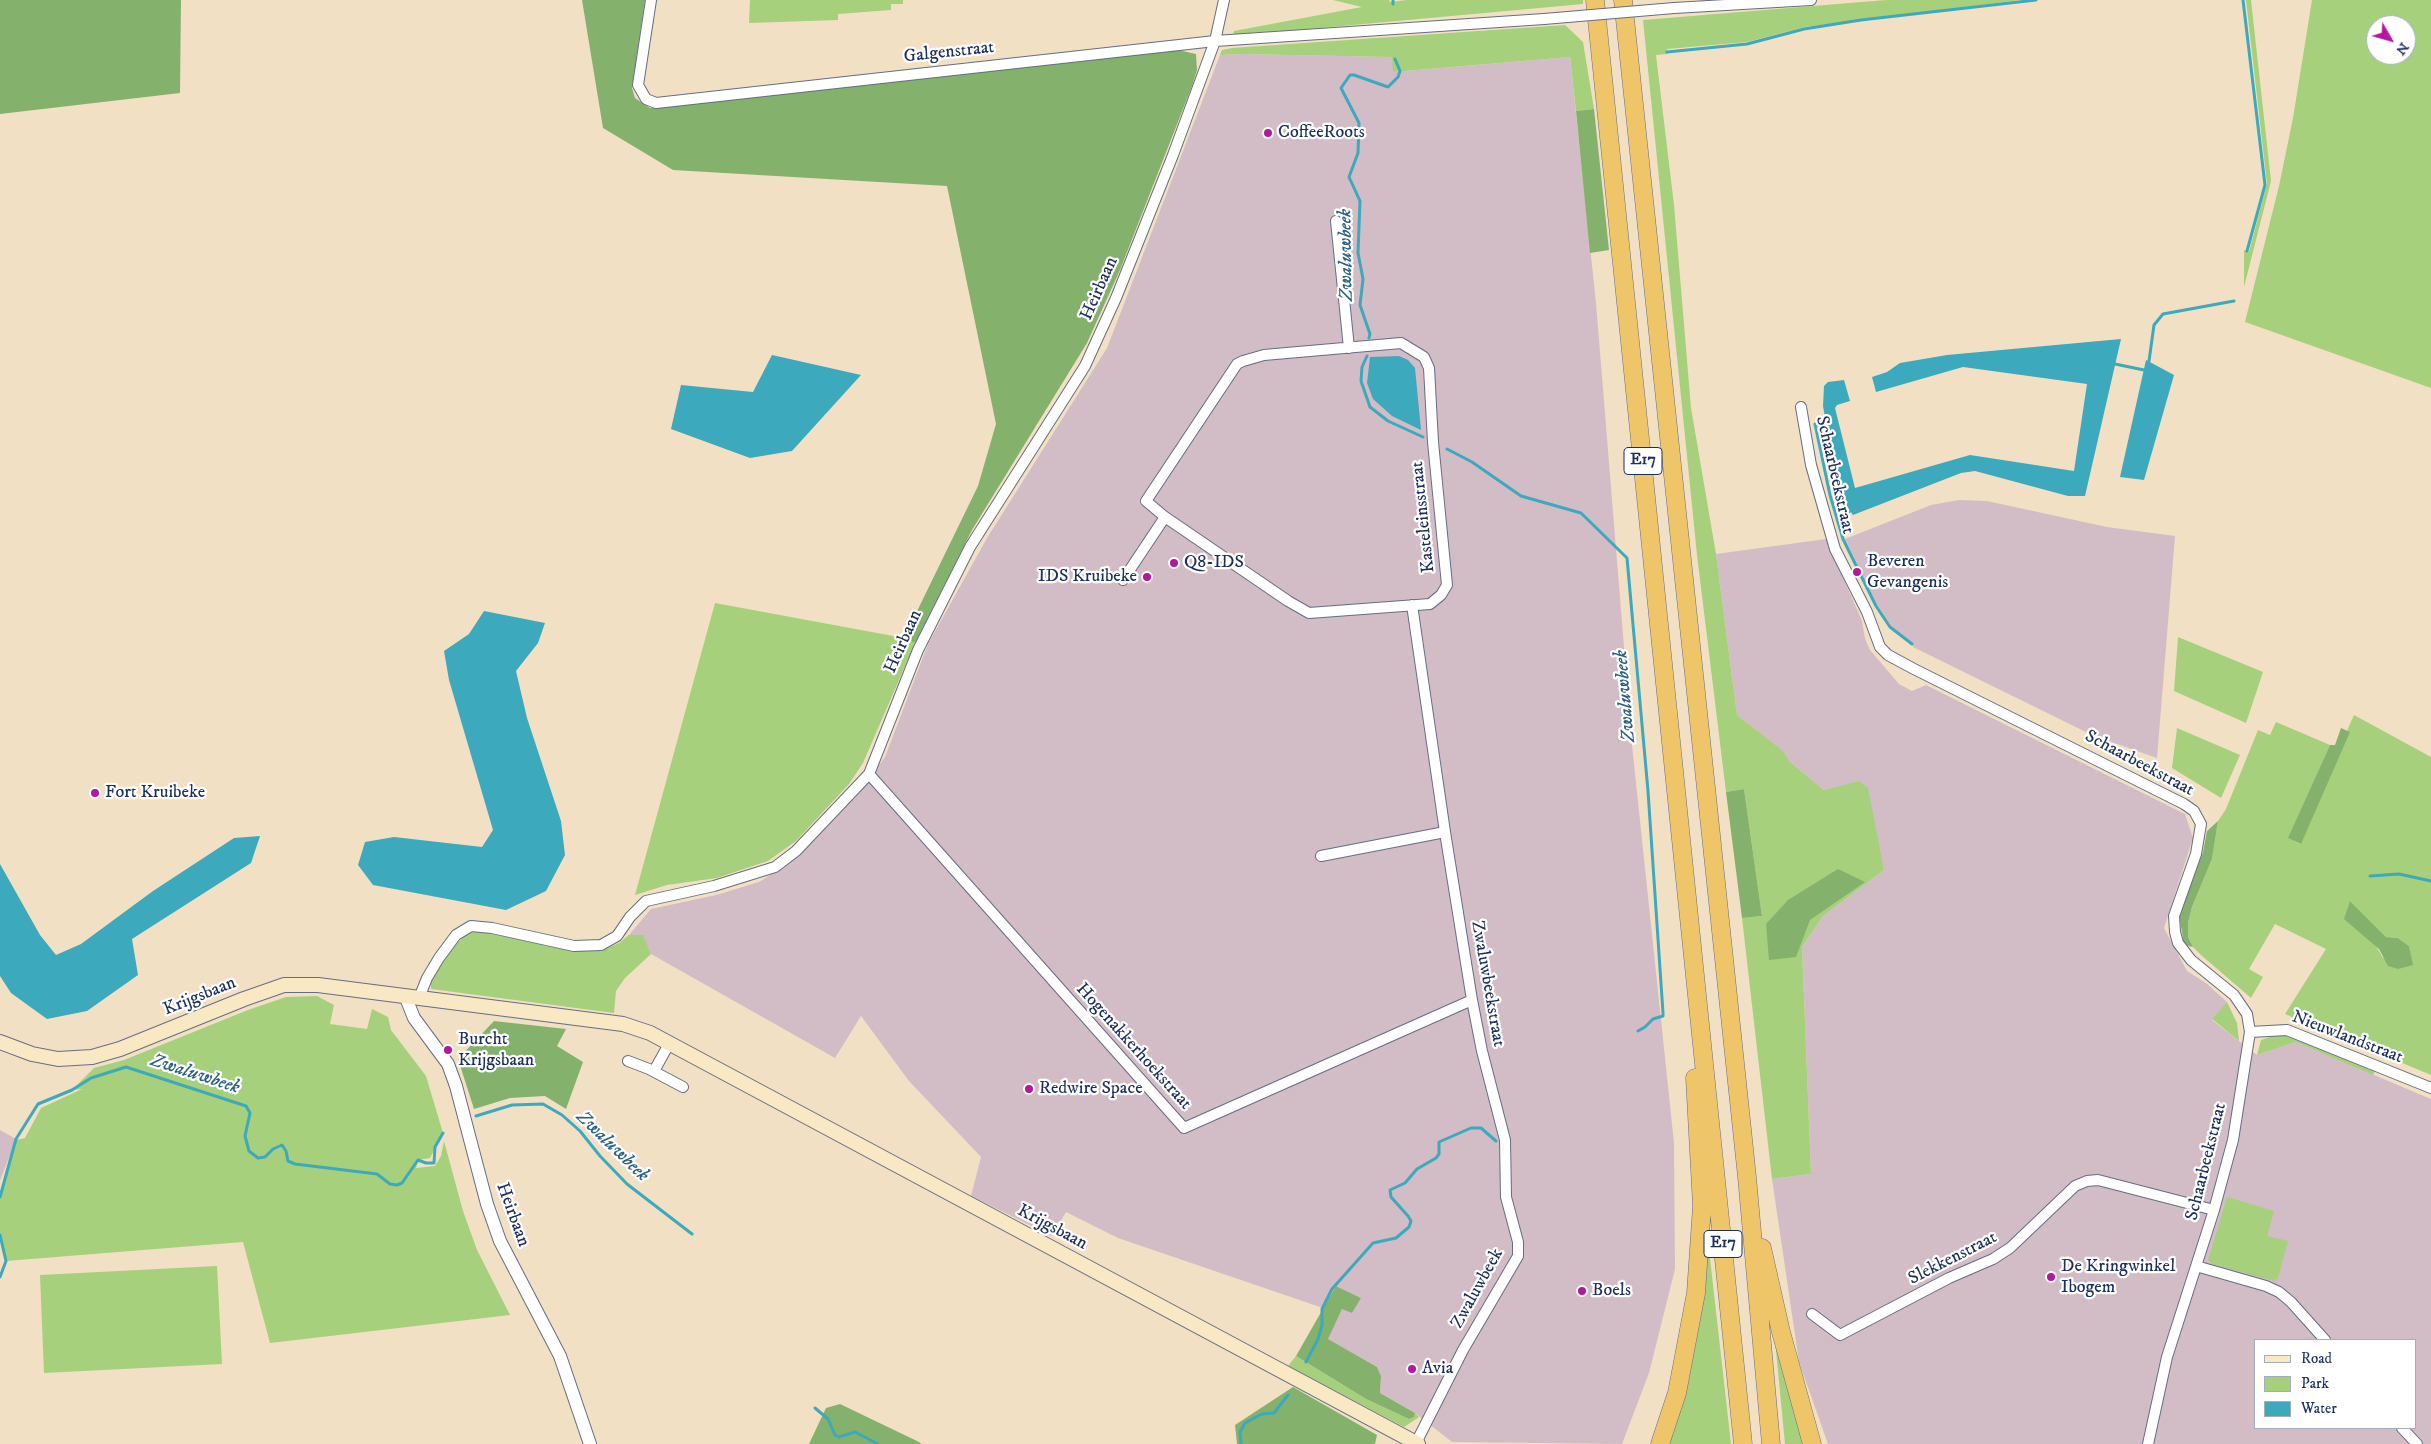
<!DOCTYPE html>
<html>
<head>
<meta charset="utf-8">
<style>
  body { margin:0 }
  #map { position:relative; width:2431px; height:1444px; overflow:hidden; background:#f2e0c4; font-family:"IM FELL DW Pica",serif }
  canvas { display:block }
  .legend { position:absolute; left:2254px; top:1339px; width:162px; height:90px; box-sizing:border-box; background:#fff; border:1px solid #a4acbf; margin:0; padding:6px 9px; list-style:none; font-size:15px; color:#1b2f5e }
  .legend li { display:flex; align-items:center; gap:10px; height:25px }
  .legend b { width:25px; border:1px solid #a4acbf }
  .north { position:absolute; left:2366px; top:15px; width:50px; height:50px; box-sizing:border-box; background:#fff; border:1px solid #a4acbf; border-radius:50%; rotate:128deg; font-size:14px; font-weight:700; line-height:20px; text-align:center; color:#1b2f5e }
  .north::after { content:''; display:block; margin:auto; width:18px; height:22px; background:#b5179e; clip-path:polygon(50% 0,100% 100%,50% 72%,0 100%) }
</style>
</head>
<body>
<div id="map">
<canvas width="2431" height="1444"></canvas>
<ul class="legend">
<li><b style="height:6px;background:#f8e8c3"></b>Road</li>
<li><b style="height:14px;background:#a6d07c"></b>Park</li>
<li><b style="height:14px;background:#3da9bc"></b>Water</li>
</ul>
<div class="north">N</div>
</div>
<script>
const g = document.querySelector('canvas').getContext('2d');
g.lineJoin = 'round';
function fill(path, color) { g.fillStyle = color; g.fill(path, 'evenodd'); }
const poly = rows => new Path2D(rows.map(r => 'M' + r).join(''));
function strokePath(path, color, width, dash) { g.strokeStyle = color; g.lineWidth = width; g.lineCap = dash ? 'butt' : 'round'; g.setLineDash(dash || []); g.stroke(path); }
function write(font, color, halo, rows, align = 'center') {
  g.font = font + ' "IM FELL DW Pica",serif'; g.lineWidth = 4.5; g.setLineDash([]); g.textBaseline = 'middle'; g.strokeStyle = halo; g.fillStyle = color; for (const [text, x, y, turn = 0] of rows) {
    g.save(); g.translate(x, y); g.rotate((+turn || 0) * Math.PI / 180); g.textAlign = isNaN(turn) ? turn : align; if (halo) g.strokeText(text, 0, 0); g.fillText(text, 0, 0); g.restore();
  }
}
fill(poly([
  [1242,54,1393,57,1394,72,1570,57,1596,303,1632,745,1674,1143,1675,1269,1649,1373,1622,1444,1452,1442,1415,1413,1380,1393,1381,1376,1377,1367,1327,1339,1342,1309,1361,1298,1336,1286,1323,1308,1118,1238,1066,1212,1052,1236,971,1196,981,1157,909,1081,861,1016,835,1058,651,954,642,935,629,935,651,909,716,895,759,882,787,865,859,791,885,757,928,644,987,538,1107,348,1220,55],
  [1959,500,1987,501,2107,527,2175,536,2157,758,2094,736,1913,647,1913,644,1891,626,1877,605,1845,539,1931,505],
  [1826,539,1862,621,1865,639,1870,650,1899,684,1912,691,1926,685,2185,814,2193,838,2164,928,2187,971,2206,983,2227,1002,2212,1020,2257,1055,2296,1042,2431,1099,2431,1444,1828,1444,1799,1362,1772,1179,1811,1174,1802,947,1823,916,1884,870,1859,782,1824,790,1789,761,1782,751,1737,715,1716,554],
  [2255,1340,2415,1340,2415,1428,2255,1428],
  [0,1130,16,1139,0,1181]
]), '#d2bdc6');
fill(poly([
  [750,0,903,0,903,4,891,4,891,10,838,14,838,20,749,23],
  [1333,0,1389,0,1390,2,1407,0,1583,0,1583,4,1233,36,1234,31,1362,7],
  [1886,0,2021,0,1805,27,1747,42,1667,49,1667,54,1656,55,1674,205,1691,408,1716,554,1737,715,1783,751,1789,761,1824,790,1859,781,1868,788,1884,870,1823,916,1802,947,1811,1174,1772,1179,1742,918,1762,916,1744,789,1726,792,1697,555,1643,20],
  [2246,0,2251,0,2271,181,2244,287,2244,250,2249,252,2267,184],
  [2312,0,2431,0,2431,388,2245,322,2279,186,2293,118],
  [2376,25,2406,25,2406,55,2376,55],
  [1565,25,1583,42,1594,109,1576,111,1570,57,1393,72,1392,57,1242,54,1220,55,1222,50,1232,48],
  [715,603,904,638,915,643,863,763,849,784,796,841,768,861,717,878,667,885,635,895],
  [2178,637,2263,672,2246,723,2174,691],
  [2354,715,2431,757,2431,1075,2285,1014,2326,949,2275,924,2249,969,2263,977,2251,998,2201,955,2193,947,2188,937,2188,923,2192,907,2212,859,2218,821,2226,809,2258,730,2270,735,2276,722,2330,745,2289,838,2300,844,2349,732,2347,731],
  [2350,901,2386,937,2398,938,2409,946,2412,965,2383,958],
  [2177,728,2240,755,2221,798,2172,768],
  [473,932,488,933,575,951,603,950,619,943,629,935,643,935,651,954,625,978,616,991,614,1013,431,989,431,979,453,948,463,937],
  [317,996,334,1005,330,1024,367,1029,372,1009,388,1017,391,1030,426,1076,443,1133,430,1158,418,1160,416,1168,435,1166,441,1156,444,1141,463,1211,477,1250,510,1315,270,1343,243,1242,6,1261,0,1235,0,1197,16,1140,25,1138,41,1108,82,1089,72,1090,94,1068,124,1060,248,1010,286,997],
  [2227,1002,2237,1023,2239,1041,2212,1019],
  [2285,1035,2375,1071,2373,1075,2296,1042,2257,1055,2261,1040,2273,1036],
  [2227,1197,2274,1211,2267,1236,2288,1241,2278,1278,2274,1281,2212,1264,2208,1260],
  [1706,1223,1731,1444,1664,1444],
  [217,1266,222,1364,44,1373,40,1275],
  [1774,1330,1805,1444,1785,1444],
  [1296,1356,1366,1399,1409,1419,1414,1417,1415,1413,1419,1417,1404,1427,1288,1366]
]), '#a6d07c');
fill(poly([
  [0,0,181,0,180,93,0,114],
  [582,0,645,0,632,88,635,98,650,108,1178,50,1196,54,1197,70,1192,86,1120,270,1087,343,972,530,915,643,904,638,978,486,996,424,947,186,673,170,603,128],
  [1594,109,1609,250,1590,253,1576,111],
  [2341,728,2350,732,2301,844,2288,838,2330,745,2335,745],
  [1744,789,1762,916,1742,918,1726,792],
  [2218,821,2212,859,2192,907,2188,923,2188,937,2193,947,2184,945,2179,914,2203,852,2207,831],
  [1838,869,1865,882,1810,920,1796,957,1769,960,1766,924,1788,900],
  [2350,901,2386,937,2398,938,2409,946,2413,965,2398,969,2388,966,2379,949,2344,919],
  [494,1021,566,1029,557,1046,583,1062,566,1109,545,1096,510,1098,474,1109,458,1059],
  [1336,1286,1361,1298,1352,1313,1342,1309,1328,1339,1377,1367,1381,1376,1380,1393,1415,1413,1414,1417,1409,1419,1366,1399,1296,1356],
  [1293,1387,1377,1435,1375,1444,1237,1444,1235,1425],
  [840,1404,917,1441,922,1444,809,1444,826,1408]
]), '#84b26c');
fill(poly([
  [2121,339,2085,496,2068,496,1975,471,1961,473,1853,515,1844,502,1835,474,1823,406,1824,386,1828,382,1844,380,1850,401,1837,405,1835,408,1855,488,1970,455,2074,471,2087,384,1963,367,1876,392,1872,377,1887,372,1900,363,1947,355],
  [772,355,861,375,792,451,750,458,671,429,681,385,753,392],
  [1399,356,1408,360,1415,368,1421,430,1392,416,1373,399,1367,383,1370,357],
  [2146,360,2174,375,2144,480,2120,477],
  [484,611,545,623,538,643,516,671,527,718,561,821,565,855,546,891,506,910,373,885,358,865,365,842,394,837,482,847,493,830,449,680,444,651,469,634],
  [260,836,251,863,132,939,138,975,87,1011,47,1019,11,993,0,976,0,864,40,935,56,955,81,944,153,891,234,838]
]), '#3da9bc');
strokePath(poly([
  [2243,0,2265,185,2247,251],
  [1393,4,1393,0],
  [1667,52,1747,44,1804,29,1861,20,2036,0],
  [1369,338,1370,334,1360,305,1363,279,1358,253,1360,201,1349,177,1358,153,1359,123,1341,88,1350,75,1354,75,1388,87,1398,77,1400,71,1395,59],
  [1367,356,1362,367,1361,381,1370,407,1388,421,1423,437],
  [2149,361,2154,325,2163,314,2234,301],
  [2115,364,2144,370],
  [1815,424,1830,495,1843,539,1876,606,1890,627,1912,644],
  [1447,449,1472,462,1521,496,1581,513,1627,558,1648,791,1663,1013,1663,1016,1653,1019,1645,1027,1638,1031],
  [1837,518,1850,511],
  [2370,876,2399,874,2431,881],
  [476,1116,512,1105,543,1104,562,1115,580,1131,600,1156,627,1184,692,1234],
  [0,1197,16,1139,38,1104,72,1090,91,1078,126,1067,246,1106,250,1113,245,1136,249,1151,258,1158,265,1157,273,1149,282,1145,286,1151,288,1161,295,1164,377,1174,390,1184,397,1185,402,1183,418,1160,426,1163,434,1163,435,1147,443,1133],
  [0,1235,6,1261,0,1277],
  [1306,1362,1318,1339,1322,1325,1322,1309,1332,1289,1373,1243,1396,1238,1409,1227,1411,1221,1408,1216,1391,1197,1390,1190,1405,1183,1417,1169,1436,1158,1439,1154,1439,1142,1471,1128,1481,1128,1496,1141],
  [815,1408,828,1419,835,1435,839,1437,855,1432,878,1444],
  [1241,1444,1240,1432,1245,1423,1262,1414,1274,1413,1288,1395]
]), '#3da9bc', 3);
const minor = poly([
  [651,0,638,85,646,99,656,103,1215,41,1544,19],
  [1674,8,1811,0],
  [1336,221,1349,348],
  [1401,343,1424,357,1429,368,1433,442,1447,585,1441,595,1430,604,1309,613,1288,601,1165,517,1146,501,1237,364,1243,361,1264,355,1401,343],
  [1801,407,1811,465,1835,549,1867,612,1880,647,1888,655,1914,669,2184,804,2194,811,2201,824,2196,854,2174,916,2175,932,2178,943,2191,960,2234,995,2247,1014,2250,1032,2233,1140,2214,1210,2167,1357,2148,1444],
  [1123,580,1165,517],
  [1412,605,1445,832,1472,1000,1482,1051,1505,1140,1506,1197,1518,1242,1518,1256,1463,1350,1416,1443],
  [869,774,1184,1128,1472,1000],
  [1321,856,1445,832],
  [419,998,427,978,439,958,456,935,471,926,492,928,574,946,601,945,617,936,630,917,646,901,714,886,775,867,796,851,869,774,918,650,970,547,1085,366,1116,298,1173,155,1215,41,1224,0],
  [2250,1032,2287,1030,2431,1088],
  [628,1061,649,1069,683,1087],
  [654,1071,669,1044],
  [2196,1266,2266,1286,2279,1292,2291,1302,2325,1340],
  [1812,1314,1840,1335,1949,1278,1993,1259,2010,1248,2075,1186,2087,1181,2098,1180,2214,1210],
  [2402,1428,2417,1444]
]);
const tertiary = poly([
  [406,998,414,1018,448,1064,456,1086,487,1204,500,1241,560,1356,590,1444]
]);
const secondary = poly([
  [0,1042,32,1054,58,1059,92,1057,120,1049,244,999,284,985,318,985,623,1024,650,1033,1418,1444]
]);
const motorway = poly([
  [1595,0,1743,1444],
  [1623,0,1747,1177,1771,1444],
  [1762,1248,1781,1332,1812,1444],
  [1660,1444,1677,1393,1696,1293,1702,1206,1695,1078]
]);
strokePath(minor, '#666d82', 12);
strokePath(tertiary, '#666d82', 14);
strokePath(secondary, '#666d82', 16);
strokePath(motorway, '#666d82', 19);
strokePath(minor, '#fff', 10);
strokePath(tertiary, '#fff', 12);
strokePath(secondary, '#f8e8c3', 14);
strokePath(motorway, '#eec569', 18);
const minorBridge = poly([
  [1544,19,1674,8]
]);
strokePath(minorBridge, '#666d82', 12, []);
strokePath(minorBridge, '#fff', 10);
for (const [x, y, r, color] of [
  [1268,133,5,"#b5179e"],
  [1174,563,5,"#b5179e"],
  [1857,572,5,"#b5179e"],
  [1147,577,5,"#b5179e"],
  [95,793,5,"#b5179e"],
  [448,1050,5,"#b5179e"],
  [1029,1089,5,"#b5179e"],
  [2051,1277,5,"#b5179e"],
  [1582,1291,5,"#b5179e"],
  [1412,1369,5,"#b5179e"]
]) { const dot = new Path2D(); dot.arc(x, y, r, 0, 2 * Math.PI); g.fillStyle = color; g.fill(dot); strokePath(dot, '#fff', 2); }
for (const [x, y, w] of [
  [1643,461,38],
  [1723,1244,38]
]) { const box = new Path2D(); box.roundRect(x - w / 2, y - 13.5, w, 27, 4); g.fillStyle = '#fff'; g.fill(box); strokePath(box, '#1b2f5e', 1); }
write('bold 16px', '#1b2f5e', null, [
  ["E17",1643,461],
  ["E17",1723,1244]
]);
write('18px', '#1b2f5e', '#fff', [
  ["Galgenstraat",949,53,-6],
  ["Heirbaan",1100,289,-66],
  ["Schaarbeekstraat",1834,475,77],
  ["Kasteleinsstraat",1424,517,-96],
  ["Heirbaan",904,642,-66],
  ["Schaarbeekstraat",2139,764,28],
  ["Zwaluwbeekstraat",1487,984,80],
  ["Krijgsbaan",200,997,-22],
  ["Nieuwlandstraat",2347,1038,21],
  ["Hogenakkerhoekstraat",1133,1047,48],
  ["Schaarbeekstraat",2207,1162,-76],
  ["Heirbaan",512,1215,70],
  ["Krijgsbaan",1052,1228,28],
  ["Slekkenstraat",1953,1259,-27],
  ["Zwaluwbeek",1478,1289,-61]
]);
write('18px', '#1b2f5e', '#fff', [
  ["CoffeeRoots",1278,133],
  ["Beveren",1867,562],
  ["Gevangenis",1867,583],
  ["Q8-IDS",1184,563],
  ["IDS Kruibeke",1137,577,"right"],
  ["Fort Kruibeke",105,793],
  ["Burcht",458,1040],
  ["Krijgsbaan",458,1061],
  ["Redwire Space",1039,1089],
  ["De Kringwinkel",2061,1267],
  ["Ibogem",2061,1288],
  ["Boels",1592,1291],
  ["Avia",1422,1369]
], 'left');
write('italic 19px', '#296084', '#fff', [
  ["Zwaluwbeek",1347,255,-91],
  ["Zwaluwbeek",1626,696,-95],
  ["Zwaluwbeek",195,1075,18],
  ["Zwaluwbeek",612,1147,44]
]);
</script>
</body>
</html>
